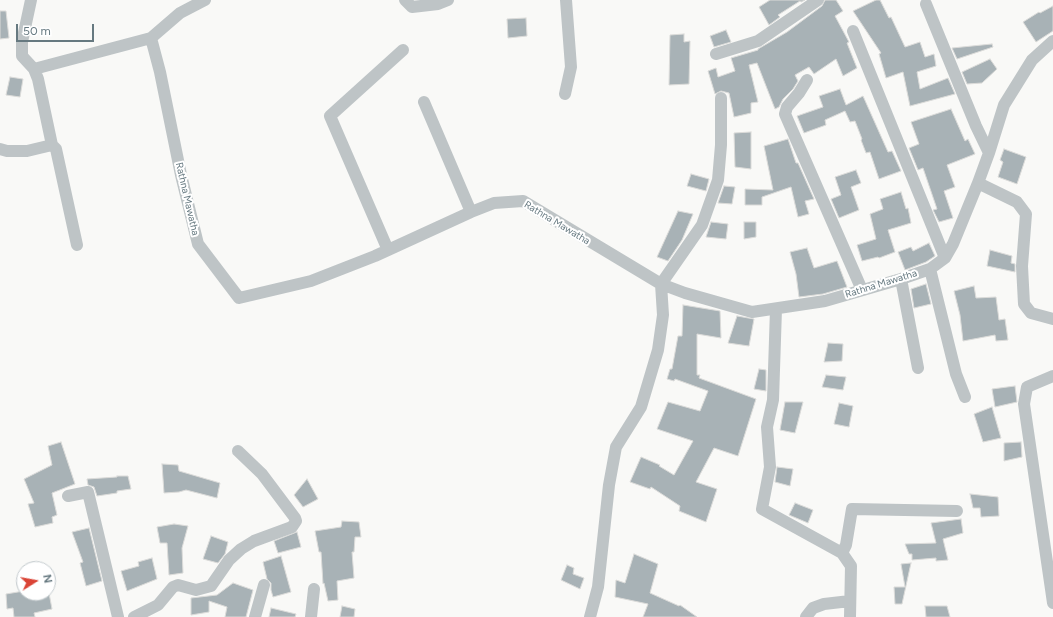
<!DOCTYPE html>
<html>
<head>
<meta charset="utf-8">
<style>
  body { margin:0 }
  #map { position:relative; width:1053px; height:617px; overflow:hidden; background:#f9f9f7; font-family:Figtree,sans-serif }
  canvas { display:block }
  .north { position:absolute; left:16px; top:561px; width:40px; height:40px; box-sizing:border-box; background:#fff; border:1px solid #c2c9cc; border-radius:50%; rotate:79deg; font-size:11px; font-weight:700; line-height:16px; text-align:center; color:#667980 }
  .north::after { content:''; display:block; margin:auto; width:14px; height:18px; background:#da4436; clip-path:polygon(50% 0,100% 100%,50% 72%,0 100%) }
  .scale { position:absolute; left:16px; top:24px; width:78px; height:18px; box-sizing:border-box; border:2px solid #667980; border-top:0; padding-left:5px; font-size:12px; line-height:14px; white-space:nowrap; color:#667980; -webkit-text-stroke:3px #fff; paint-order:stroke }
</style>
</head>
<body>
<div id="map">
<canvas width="1053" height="617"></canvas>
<div class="north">N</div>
<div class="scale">50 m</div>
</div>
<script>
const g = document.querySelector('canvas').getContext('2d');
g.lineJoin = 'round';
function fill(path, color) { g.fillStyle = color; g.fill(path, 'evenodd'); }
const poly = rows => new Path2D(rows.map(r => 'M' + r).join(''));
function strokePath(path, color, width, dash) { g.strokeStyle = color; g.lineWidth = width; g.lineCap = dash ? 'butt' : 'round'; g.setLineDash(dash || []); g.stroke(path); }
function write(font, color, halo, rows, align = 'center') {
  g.font = font + ' Figtree,sans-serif'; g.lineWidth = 4; g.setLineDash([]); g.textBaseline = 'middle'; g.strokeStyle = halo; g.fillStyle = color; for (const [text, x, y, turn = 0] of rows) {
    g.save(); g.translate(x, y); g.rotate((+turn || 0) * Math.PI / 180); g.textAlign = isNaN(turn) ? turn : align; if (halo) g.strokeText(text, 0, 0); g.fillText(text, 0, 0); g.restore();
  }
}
const building = poly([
  [770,0,805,0,801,2,800,1,778,15,780,17,769,25,759,7,770,0],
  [825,0,836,0,843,11,835,16,849,42,847,43,857,68,843,76,836,59,814,74,809,67,795,75,798,81,793,89,783,99,779,107,775,109,757,63,749,65,758,102,751,103,751,113,734,117,729,93,721,91,715,94,708,71,716,68,718,77,735,71,731,58,758,50,758,49,787,32,822,6,825,0],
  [876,0,880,0,889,18,891,17,905,47,920,42,925,57,934,54,936,66,917,72,920,89,948,78,955,94,910,106,903,72,886,78,879,54,881,53,853,11,876,0],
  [1053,6,1053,31,1036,42,1023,22,1039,12,1040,13,1053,6],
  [0,11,6,11,9,38,0,39,0,11],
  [526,18,527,36,508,38,507,19,526,18],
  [726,30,731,42,714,47,710,36,726,30],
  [684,34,684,42,690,41,689,84,669,85,670,35,684,34],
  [992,44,993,47,957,59,952,48,992,44],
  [990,59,997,69,982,83,967,84,962,72,990,59],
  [10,77,23,79,20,97,6,95,10,77],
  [840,89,846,105,863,96,888,152,892,151,901,171,879,179,870,152,866,153,861,140,862,139,855,121,850,122,845,111,825,120,826,125,804,133,797,116,823,107,819,96,840,89],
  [951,109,965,141,968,139,975,154,947,165,955,187,944,191,953,218,939,222,933,210,937,209,923,168,918,170,909,148,919,144,911,122,951,109],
  [751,132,751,169,735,167,734,133,751,132],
  [788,139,796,163,798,163,814,199,805,201,809,214,798,217,791,187,762,197,762,205,745,205,745,189,773,190,764,146,788,139],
  [1004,149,1026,157,1017,184,998,177,1003,162,1000,160,1004,149],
  [856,170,861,183,851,187,859,210,839,218,831,199,841,195,835,177,856,170],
  [691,174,709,179,706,191,687,186,691,174],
  [724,186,735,187,732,204,718,203,724,186],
  [901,192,906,209,908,208,911,223,888,230,895,252,879,258,878,257,862,261,857,245,876,239,870,214,883,209,880,199,901,192],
  [678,211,693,214,682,240,668,261,657,257,678,211],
  [711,222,728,224,726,239,706,237,711,222],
  [744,222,756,222,756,237,744,239,744,222],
  [929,243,935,256,926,262,905,270,898,252,911,247,913,251,929,243],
  [807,248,814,268,837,261,847,287,823,294,799,297,796,274,790,252,807,248],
  [990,250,1012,256,1011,263,1015,264,1015,272,987,266,990,250],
  [926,284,931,304,914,308,911,289,926,284],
  [974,286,976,298,996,297,999,320,1005,319,1008,340,996,341,995,335,963,341,960,315,954,291,974,286],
  [683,305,720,311,721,338,697,334,697,375,700,375,699,378,756,399,738,456,714,448,696,482,717,489,706,522,679,511,680,506,651,487,650,489,630,482,641,457,660,465,659,466,674,475,693,441,657,429,668,402,700,411,708,391,675,379,674,381,667,379,670,369,672,369,678,336,682,336,683,305],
  [737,316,754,319,749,346,728,343,737,316],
  [828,343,843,344,842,361,824,362,828,343],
  [759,369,766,370,766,391,754,389,759,369],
  [826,375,846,377,843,390,822,387,826,375],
  [1015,386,1017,402,995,407,992,389,1015,386],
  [785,402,803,402,795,433,780,430,785,402],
  [839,403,853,406,849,427,834,424,839,403],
  [992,407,1001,438,983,442,974,414,992,407],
  [61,442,75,484,52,493,57,515,52,517,53,523,35,527,28,504,34,503,24,479,52,465,48,446,61,442],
  [1021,442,1022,457,1004,461,1004,443,1021,442],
  [162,464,178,465,179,471,220,483,217,498,186,490,179,492,164,493,162,464],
  [777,467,793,469,790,486,775,482,777,467],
  [117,476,128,476,131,489,117,491,117,493,97,496,94,487,88,485,87,479,117,477,117,476],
  [307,479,318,499,303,507,294,495,307,479],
  [970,494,998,497,999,516,981,517,980,508,973,508,970,494],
  [795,503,813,510,808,523,789,515,795,503],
  [961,519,963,533,943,539,948,560,936,561,936,558,912,560,912,554,909,554,905,544,936,543,931,523,961,519],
  [342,521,359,522,361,537,355,537,354,552,352,552,354,578,337,581,338,600,328,601,324,583,323,584,321,552,319,552,315,531,341,527,342,521],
  [174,524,188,526,182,548,183,573,169,575,167,543,160,543,157,527,174,524],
  [89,528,102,581,86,586,80,563,83,562,72,532,89,528],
  [297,532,301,547,278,553,274,541,297,532],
  [211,536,228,542,225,554,218,563,203,559,211,536],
  [634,554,658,564,650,593,679,606,680,605,697,617,643,617,648,604,615,597,616,580,625,583,634,554],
  [281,556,291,592,273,597,271,590,271,583,267,579,263,562,281,556],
  [152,558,157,579,127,591,121,571,139,566,138,562,152,558],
  [911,563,902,604,895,604,894,587,905,587,901,564,911,563],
  [567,565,574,568,573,574,584,578,580,589,561,580,567,565],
  [233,583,253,590,246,617,225,617,227,607,209,601,209,612,191,615,191,598,217,595,233,583],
  [24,591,24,593,29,593,29,596,49,593,52,609,34,613,35,617,14,617,13,608,7,609,6,594,24,591],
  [342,606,355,609,354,617,340,617,342,606],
  [925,606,947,606,950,617,926,617,925,606],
  [271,608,296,614,295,617,269,617,271,608]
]);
fill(building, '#a8b2b6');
strokePath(building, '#dbdbd9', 1);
strokePath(poly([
  [205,0,180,13,151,38,160,72,181,175,198,244,239,298,311,281,375,256,471,212,494,203,523,201,661,284,685,293,752,312,825,301,901,279,930,269,945,258,953,244,978,183,989,153,1004,105,1032,60,1053,41],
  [405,0,412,7,438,4,448,0],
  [926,4,976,126,989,153],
  [853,31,945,258],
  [716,54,758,41,818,0],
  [34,69,151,38],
  [807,80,799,93,787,107,785,114,862,290],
  [565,94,571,67,566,0],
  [424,102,471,212],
  [52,145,56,149,77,245],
  [0,149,7,151,27,151,52,145,38,79,34,69,22,56,22,42,31,0],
  [978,183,1017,202,1026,214,1022,266,1024,304,1031,313,1053,319],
  [388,250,330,116,403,50],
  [930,269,956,374,965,397],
  [901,279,918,368],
  [776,309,773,400,767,427,770,467,762,509,842,553,851,566,850,617],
  [1053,376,1027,387,1024,404,1053,603],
  [68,496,88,492,118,617],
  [842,553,846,545,852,509,957,511],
  [134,617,158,605,173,587,178,585,196,590,211,586,229,560,241,549,254,541,292,527,296,521,295,518,262,474,238,451],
  [255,617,264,585],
  [311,617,314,589],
  [590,617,598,587,609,485,616,447,641,407,658,350,663,315,661,284,702,225,718,180,721,145,721,98],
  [806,617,813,608,824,604,850,601]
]), '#bec4c6', 12);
write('10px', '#667980', '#fff', [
  ["Rathna Mawatha",187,199,77],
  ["Rathna Mawatha",557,223,31],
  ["Rathna Mawatha",881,284,-17]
]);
</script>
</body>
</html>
